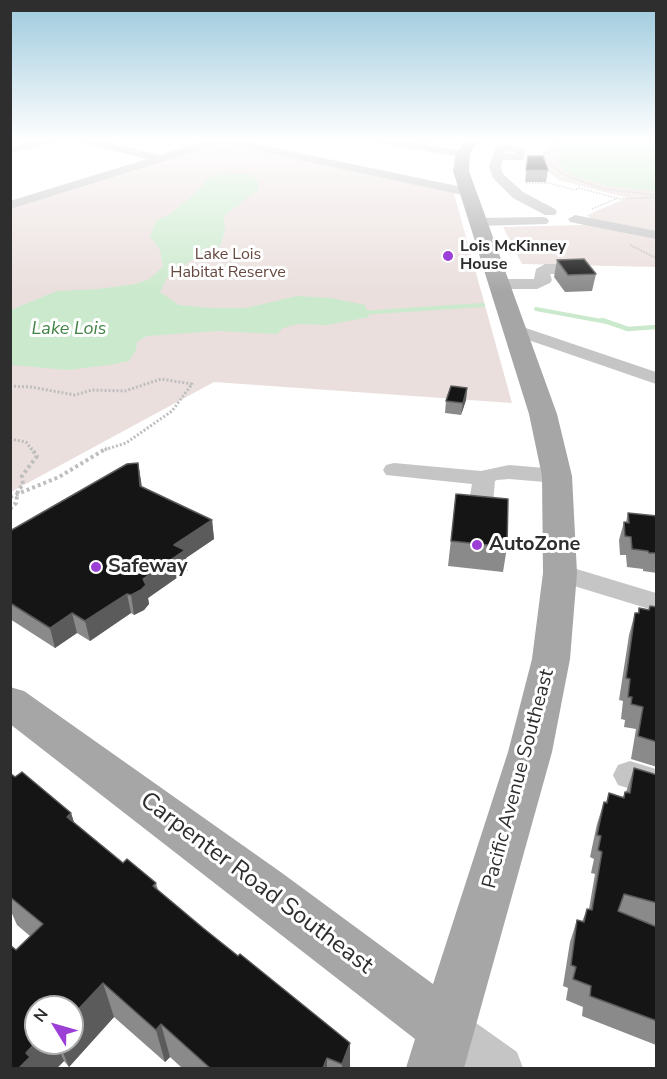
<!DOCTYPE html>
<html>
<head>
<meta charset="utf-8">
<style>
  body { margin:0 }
  #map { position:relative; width:667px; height:1079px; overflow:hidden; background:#fff; font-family:"Nunito Sans",sans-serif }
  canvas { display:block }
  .frame { position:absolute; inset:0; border:12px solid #2e2e2e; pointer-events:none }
  .north { position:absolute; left:24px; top:995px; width:60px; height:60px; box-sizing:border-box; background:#fff; border:2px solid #ababab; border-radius:50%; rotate:307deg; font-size:16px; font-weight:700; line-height:24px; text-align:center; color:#2e2e2e }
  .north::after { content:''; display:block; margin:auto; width:21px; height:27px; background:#9c3fd6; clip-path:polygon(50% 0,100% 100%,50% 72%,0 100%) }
</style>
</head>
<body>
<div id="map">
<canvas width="667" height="1079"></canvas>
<div class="frame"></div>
<div class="north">N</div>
</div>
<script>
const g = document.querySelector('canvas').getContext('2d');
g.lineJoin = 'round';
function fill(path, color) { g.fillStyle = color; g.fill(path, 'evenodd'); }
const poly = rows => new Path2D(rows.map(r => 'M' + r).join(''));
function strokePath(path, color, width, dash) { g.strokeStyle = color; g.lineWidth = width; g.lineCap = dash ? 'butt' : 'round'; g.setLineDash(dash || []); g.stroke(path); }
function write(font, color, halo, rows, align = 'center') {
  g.font = font + ' "Nunito Sans",sans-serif'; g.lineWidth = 6; g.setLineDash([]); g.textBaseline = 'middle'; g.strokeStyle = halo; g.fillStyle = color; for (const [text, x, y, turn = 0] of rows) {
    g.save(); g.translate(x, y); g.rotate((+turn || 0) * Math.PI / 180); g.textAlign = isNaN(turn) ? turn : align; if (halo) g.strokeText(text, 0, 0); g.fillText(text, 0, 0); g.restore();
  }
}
fill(poly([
  [555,141,656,141,656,267,522,264,503,227,582,225,590,218,587,215,627,198,558,180,549,172,543,161,543,152],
  [222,142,453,190,512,403,214,382,11,492,11,208]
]), '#eadfdd');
fill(poly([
  [560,141,656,141,656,191,607,186,576,177,567,172,559,163,556,145],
  [226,173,251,174,258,181,259,189,224,216,225,231,219,248,188,262,166,279,160,292,179,305,210,308,246,308,297,296,331,298,365,305,369,317,327,325,298,324,283,328,277,334,218,331,147,336,137,342,136,350,129,361,109,365,68,370,11,365,11,310,57,291,98,289,136,284,149,279,163,267,160,250,150,236,156,221,171,213,186,201,200,189,207,178]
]), '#cbe9cd');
strokePath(poly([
  [536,309,607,322],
  [360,313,483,305]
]), '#cbe9cd', 4);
strokePath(poly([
  [602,320,628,329,656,327]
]), '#cbe9cd', 4.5);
strokePath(poly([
  [543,146,545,156,552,166,564,175,604,189,656,195],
  [526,183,548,183,575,190,579,188,620,199,656,197],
  [592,209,618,198]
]), '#bebebe', 1.5, [1.5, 1.5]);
strokePath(poly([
  [630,245,656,258]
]), '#bebebe', 2, [1.5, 1.5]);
strokePath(poly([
  [10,386,31,387,75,395,92,390,125,391,161,379,192,384,172,411,126,443,104,450],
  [10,439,26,442,32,450]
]), '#bebebe', 3, [2, 2]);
strokePath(poly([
  [10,497,59,477,107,448],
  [10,509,16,503,18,490,23,485,22,476,37,456,31,448]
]), '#bebebe', 4, [3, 3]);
fill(poly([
  [37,141,61,141,10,153,10,147,37,141],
  [74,141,115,141,114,144,160,155,205,141,242,141,467,188,473,192,467,196,222,143,10,209,10,201,147,159,74,141],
  [378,141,405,141,463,151,469,154,463,157,383,144,378,141],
  [502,144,524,148,526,150,523,160,503,160,501,166,503,174,523,192,555,209,557,212,555,215,545,215,513,198,493,178,489,166,496,147,502,144],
  [506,151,514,152,514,154,505,153,506,151],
  [575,215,656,231,656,239,570,222,568,219,575,215],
  [542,217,547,218,549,221,547,224,478,226,471,222,478,218,542,217],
  [545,264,577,264,585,269,577,274,550,274,552,280,550,283,537,289,499,289,491,284,499,279,534,279,536,269,545,264],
  [514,324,656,372,656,384,508,333,505,329,508,325,514,324],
  [394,463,481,471,509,465,557,469,565,471,569,476,565,481,557,483,509,479,497,480,495,481,493,502,490,507,481,509,472,507,469,502,472,484,386,475,383,470,386,465,394,463],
  [560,564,656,593,656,611,551,579,547,573,551,567,560,564],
  [630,761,656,769,656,797,618,785,613,775,618,765,630,761],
  [447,1006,462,1013,517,1052,523,1068,465,1068,432,1043,425,1028,432,1013,447,1006]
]), '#c5c5c5');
fill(poly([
  [464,141,478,141,470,154,469,171,557,414,572,476,577,573,570,659,552,752,464,1068,406,1068,415,1039,10,724,10,687,24,691,282,873,433,984,508,752,532,659,543,573,542,476,529,414,453,171,456,154,464,141]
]), '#a6a6a6');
fill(poly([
  [415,141,434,141,430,143],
  [528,156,548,170,546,182,525,182],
  [557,260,596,274,592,291,565,292,554,277],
  [467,388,466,400,461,415,445,413,446,401],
  [138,463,142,487,212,520,214,539,186,558,188,570,148,598,149,604,144,610,134,615,131,613,90,641,77,633,55,648,10,619,10,531],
  [456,494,507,547,503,572,448,566],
  [628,513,657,516,657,573,643,571,643,569,627,567,626,555,620,555,619,540,624,522,626,522],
  [650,606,657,607,657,767,631,759,636,729,624,727,625,720,621,719,623,701,619,700,629,635,635,613,638,613,639,608,649,610],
  [634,768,657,775,656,1045,582,1016,583,1007,566,1000,568,988,563,986,570,942,577,920,582,922,587,909,589,909,595,874,591,873,594,859,590,857,597,824,604,802,606,802,609,793,623,797,625,792,626,792],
  [22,772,71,813,74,822,123,863,127,859,156,883,158,890,203,928,238,956,240,954,350,1043,350,1068,182,1068,170,1057,165,1062,114,1017,69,1067,64,1061,57,1068,10,1068,10,945,16,950,30,936,17,925,10,909,10,773,15,777],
  [36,1007,72,1007,72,1043,36,1043]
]), '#8a8a8a');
fill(poly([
  [467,388,466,400,461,415,463,403],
  [138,463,141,481,143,505,140,486],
  [212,520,214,539,186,558,188,570,148,598,149,604,144,610,134,615,131,595,174,545],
  [127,594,131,613,90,641,85,621],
  [72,613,77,633,55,648,50,628],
  [71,813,82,849,67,817],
  [103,983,114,1017,69,1067,59,1043,72,1043,72,1016],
  [161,1024,170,1057,165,1062,156,1030],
  [36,1043,56,1043,64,1061,57,1068,19,1068,26,1053],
  [350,1043,350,1068,342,1068,342,1064],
  [327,1058,327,1068,323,1068]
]), '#5b5b5b');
const building = poly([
  [528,156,543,156,548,170,526,170,528,156],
  [584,259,596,274,568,275,557,260,584,259],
  [451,386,467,388,463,403,446,401,451,386],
  [138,463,140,486,212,520,174,545,185,550,143,579,146,585,141,590,131,595,127,594,85,621,72,613,50,628,10,603,10,531,127,464,138,463],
  [456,494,508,499,507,547,451,541,456,494],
  [628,513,657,516,657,553,649,553,648,551,632,549,631,537,625,536,624,522,629,523,628,513],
  [650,606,657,607,657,742,638,736,643,707,631,704,632,697,628,697,630,679,626,678,635,613,639,613,639,608,649,610,650,606],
  [634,768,657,775,657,903,624,894,618,911,657,927,657,1021,590,996,591,986,573,979,576,967,571,965,577,920,584,922,587,909,592,910,602,852,598,850,601,836,597,835,604,802,607,803,609,793,624,798,625,792,630,793,634,768],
  [22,772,71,813,67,817,123,863,127,859,156,883,153,886,203,928,238,956,240,954,350,1043,342,1064,327,1058,323,1068,210,1068,161,1024,156,1030,103,983,72,1016,72,1007,36,1007,36,1042,26,1053,30,1057,19,1068,10,1068,10,945,16,950,43,924,10,897,10,773,15,777,22,772]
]);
fill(building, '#151515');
strokePath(building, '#5b5b5b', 1.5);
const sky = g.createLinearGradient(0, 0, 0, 292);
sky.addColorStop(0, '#9cc9dd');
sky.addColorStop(0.48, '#fff');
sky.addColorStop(1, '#ffffff00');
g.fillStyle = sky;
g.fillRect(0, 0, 667, 292);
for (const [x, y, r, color] of [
  [448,256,6,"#9c3fd6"],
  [477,545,6,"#9c3fd6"],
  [96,567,6,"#9c3fd6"]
]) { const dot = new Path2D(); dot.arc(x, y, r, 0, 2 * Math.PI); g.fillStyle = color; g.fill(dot); strokePath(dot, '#fff', 2); }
write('bold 16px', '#2e2e2e', '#fff', [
  ["Lois McKinney",460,247],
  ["House",460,265]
], 'left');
write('16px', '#66483f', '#fff', [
  ["Lake Lois",228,255],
  ["Habitat Reserve",228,273]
]);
write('italic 18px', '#408345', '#fff', [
  ["Lake Lois",69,330]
]);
write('bold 20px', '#2e2e2e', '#fff', [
  ["AutoZone",489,545],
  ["Safeway",108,567]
], 'left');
write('20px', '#2e2e2e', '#fff', [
  ["Pacific Avenue Southeast",519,779,-75]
]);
write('24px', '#2e2e2e', '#fff', [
  ["Carpenter Road Southeast",256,884,37]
]);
</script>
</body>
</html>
